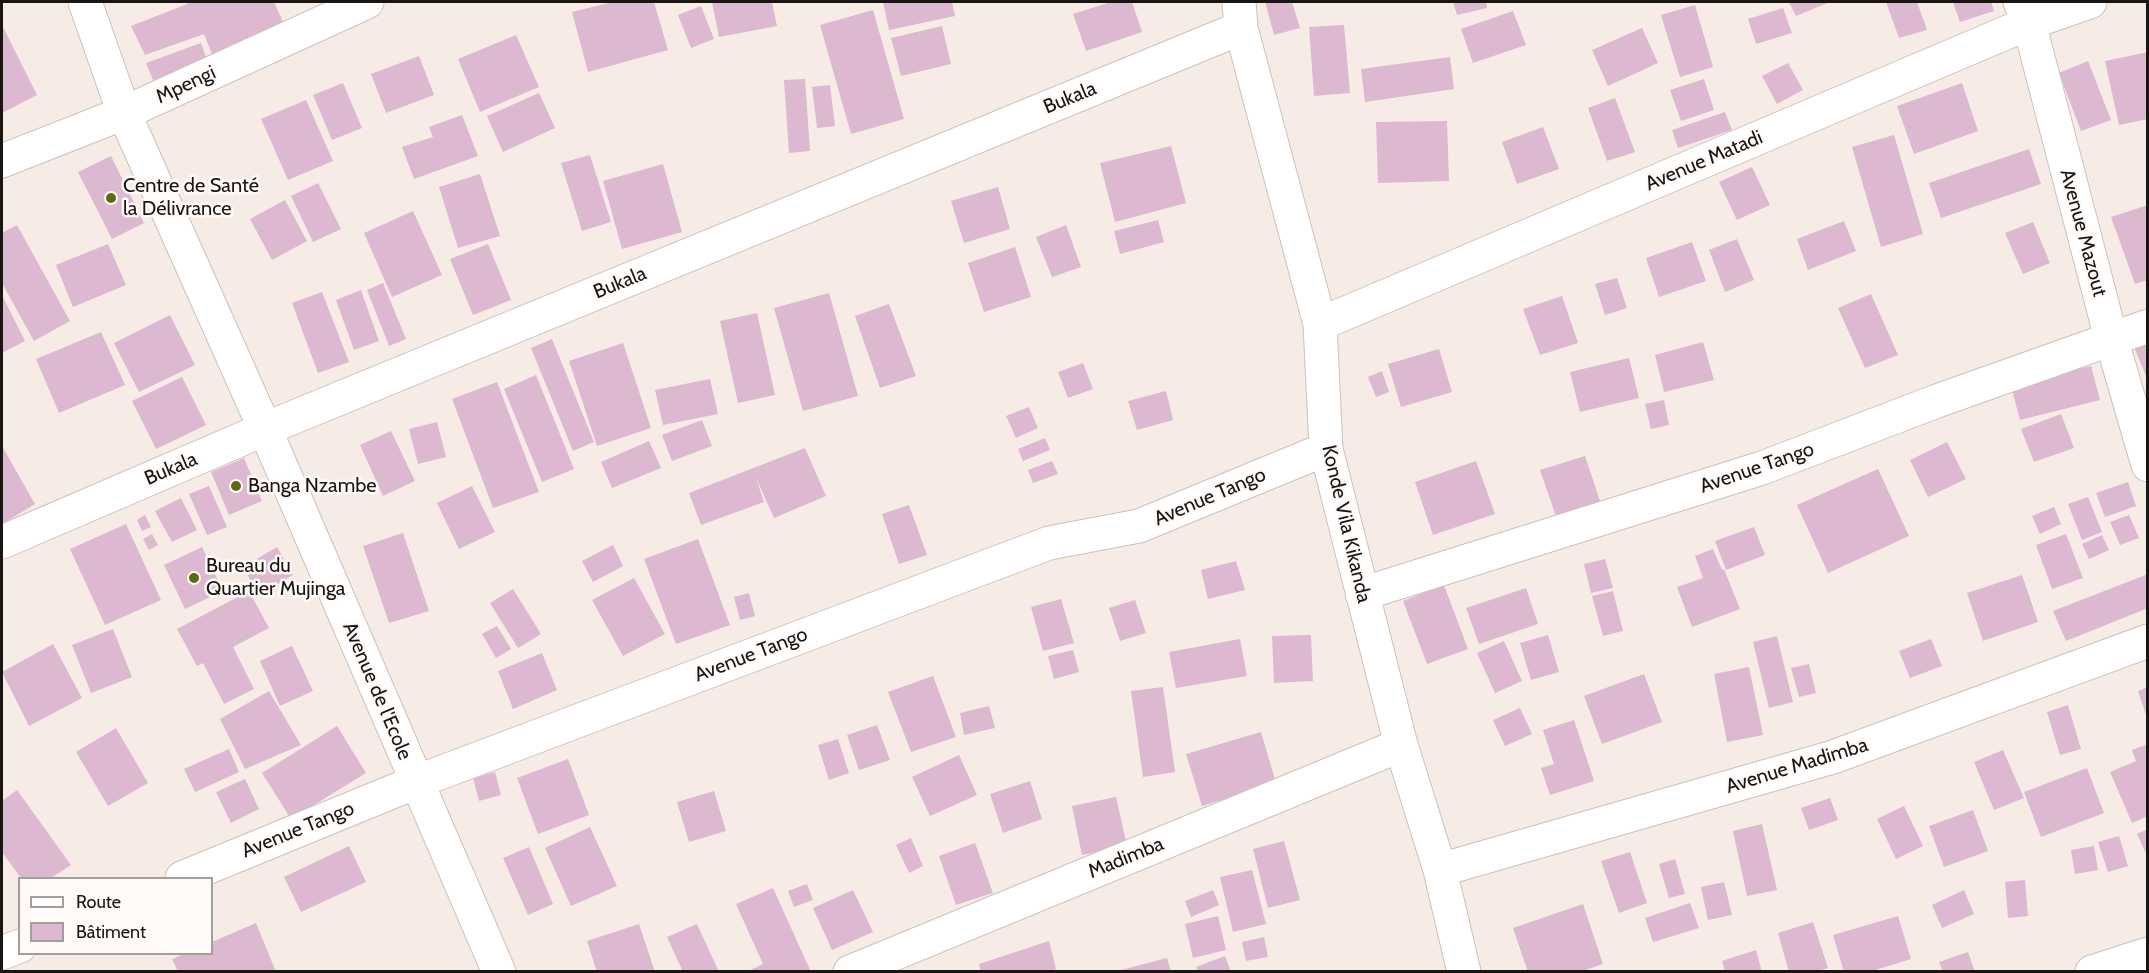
<!DOCTYPE html>
<html>
<head>
<meta charset="utf-8">
<style>
  body { margin:0 }
  #map { position:relative; width:2149px; height:973px; overflow:hidden; background:#f7ece5; font-family:Cabin,sans-serif }
  canvas { display:block }
  .frame { position:absolute; inset:0; border:3px solid #191513; pointer-events:none }
  .legend { position:absolute; left:18px; top:877px; width:195px; height:78px; box-sizing:border-box; background:#fffaf8; border:2px solid #a39e9c; margin:0; padding:8px 10px; list-style:none; font-size:18px; color:#191513 }
  .legend li { display:flex; align-items:center; gap:12px; height:30px }
  .legend b { width:30px; border:2px solid #a39e9c }
</style>
</head>
<body>
<div id="map">
<canvas width="2149" height="973"></canvas>
<div class="frame"></div>
<ul class="legend">
<li><b style="height:8px;background:#fff"></b>Route</li>
<li><b style="height:16px;background:#dcb8d1"></b>Bâtiment</li>
</ul>
</div>
<script>
const g = document.querySelector('canvas').getContext('2d');
g.lineJoin = 'round';
function fill(path, color) { g.fillStyle = color; g.fill(path, 'evenodd'); }
const poly = rows => new Path2D(rows.map(r => 'M' + r).join(''));
function strokePath(path, color, width, dash) { g.strokeStyle = color; g.lineWidth = width; g.lineCap = dash ? 'butt' : 'round'; g.setLineDash(dash || []); g.stroke(path); }
function write(font, color, halo, rows, align = 'center') {
  g.font = font + ' Cabin,sans-serif'; g.lineWidth = 5; g.setLineDash([]); g.textBaseline = 'middle'; g.strokeStyle = halo; g.fillStyle = color; for (const [text, x, y, turn = 0] of rows) {
    g.save(); g.translate(x, y); g.rotate((+turn || 0) * Math.PI / 180); g.textAlign = isNaN(turn) ? turn : align; if (halo) g.strokeText(text, 0, 0); g.fillText(text, 0, 0); g.restore();
  }
}
fill(poly([
  [192,2,274,2,284,24,212,54,204,34,145,55,131,26],
  [613,2,654,2,668,50,588,72,572,12],
  [712,2,772,2,777,26,719,37],
  [883,2,952,2,955,16,889,30],
  [1111,2,1132,2,1142,32,1086,51,1073,14],
  [1265,2,1292,2,1300,28,1274,35],
  [1453,2,1486,2,1487,8,1457,15],
  [1789,2,1830,2,1796,16],
  [1886,2,1917,2,1927,30,1899,38],
  [1953,2,1991,2,1994,11,1960,22],
  [1695,5,1713,67,1680,77,1661,15],
  [701,6,714,39,691,48,678,15],
  [1783,8,1792,33,1756,44,1748,19],
  [873,10,904,119,851,134,820,25],
  [1513,11,1526,45,1473,63,1461,29],
  [2,25,37,95,2,113],
  [1344,25,1350,93,1314,96,1309,27],
  [942,26,951,64,901,76,891,38],
  [1642,28,1658,63,1608,86,1592,50],
  [516,35,539,87,480,112,458,59],
  [201,43,207,60,153,80,146,63],
  [2148,52,2148,119,2119,125,2105,61],
  [419,56,434,95,386,113,371,74],
  [1450,57,1454,89,1365,102,1361,69],
  [2088,61,2111,120,2081,131,2059,73],
  [1788,63,1803,90,1777,104,1762,76],
  [805,79,810,151,789,153,784,80],
  [1704,79,1714,110,1681,121,1670,90],
  [343,83,362,128,332,140,313,95],
  [1962,83,1978,131,1914,154,1897,106],
  [830,85,835,126,817,128,812,87],
  [539,93,555,128,503,152,487,116],
  [1615,98,1635,152,1607,161,1588,108],
  [306,100,333,161,288,180,261,119],
  [1725,112,1732,130,1678,148,1672,130],
  [462,115,478,156,414,179,402,147,433,137,429,127],
  [1447,121,1449,181,1378,183,1376,122],
  [1543,127,1559,169,1517,184,1502,142],
  [1894,135,1923,234,1881,247,1852,147],
  [1171,146,1186,203,1115,222,1100,163],
  [2029,149,2041,184,1941,218,1929,183],
  [590,155,611,222,582,231,561,163],
  [111,156,144,223,112,239,78,172],
  [663,164,682,232,622,249,603,181],
  [1752,167,1770,205,1737,220,1719,182],
  [480,174,500,236,458,248,439,187],
  [318,183,341,229,313,242,291,196],
  [998,187,1010,229,964,243,951,201],
  [285,200,307,241,272,260,250,219],
  [2148,205,2148,280,2135,284,2111,217],
  [413,211,442,275,392,297,364,233],
  [1158,220,1164,242,1120,254,1114,231],
  [1844,221,1856,251,1808,270,1797,239],
  [2033,222,2050,263,2023,274,2005,233],
  [17,225,70,321,34,341,2,283,2,233],
  [1066,225,1081,267,1052,277,1036,237],
  [1737,239,1754,280,1725,292,1709,250],
  [1692,242,1706,281,1659,297,1646,258],
  [108,244,126,285,73,307,56,265],
  [488,244,511,300,473,315,450,259],
  [1015,247,1031,297,984,312,968,263],
  [1617,278,1627,308,1605,315,1595,284],
  [383,283,406,339,389,346,367,290],
  [361,290,379,341,354,350,336,300],
  [322,292,349,362,318,373,292,303],
  [829,293,858,396,803,411,774,308],
  [1871,294,1898,355,1865,368,1838,308],
  [2,295,25,341,2,353],
  [1562,296,1578,343,1540,355,1523,309],
  [889,304,916,376,880,388,855,316],
  [757,313,775,395,738,403,720,321],
  [170,315,195,365,139,392,114,343],
  [101,332,125,385,59,413,36,359],
  [552,339,594,442,573,451,531,348],
  [1703,342,1714,380,1664,392,1655,355],
  [2148,342,2148,381,2134,347],
  [623,343,651,428,597,446,569,361],
  [1439,349,1452,392,1401,407,1388,364],
  [1629,358,1639,398,1580,412,1570,372],
  [1083,363,1093,389,1068,398,1058,372],
  [2091,366,2100,400,2020,420,2011,386],
  [1382,371,1389,392,1376,397,1368,377],
  [536,375,574,469,542,482,504,389],
  [182,377,206,425,156,449,132,401],
  [710,379,718,414,663,425,655,390],
  [497,382,539,492,493,508,452,399],
  [1166,391,1173,420,1137,430,1128,401],
  [1664,400,1669,425,1651,429,1645,404],
  [1029,407,1038,428,1016,438,1006,416],
  [2061,414,2074,448,2034,462,2021,429],
  [702,420,712,446,672,461,662,435],
  [437,422,446,457,418,464,409,429],
  [391,431,415,481,383,496,360,445],
  [1045,438,1050,450,1023,461,1018,449],
  [649,441,661,468,612,488,601,462],
  [1947,442,1966,479,1928,497,1910,460],
  [2,446,35,504,2,524],
  [805,448,826,496,774,518,756,478,764,502,701,525,689,493],
  [1585,456,1603,510,1559,525,1540,470],
  [244,458,262,501,229,515,211,472],
  [1052,461,1058,474,1033,483,1028,470],
  [1476,461,1495,514,1433,535,1415,482],
  [1878,469,1909,536,1828,573,1797,505],
  [2128,482,2136,506,2105,517,2096,493],
  [209,486,227,527,207,535,189,494],
  [472,486,495,532,459,549,437,503],
  [2088,497,2102,532,2082,540,2068,504],
  [181,498,197,530,172,542,155,511],
  [909,505,927,555,899,564,882,514],
  [2054,507,2061,524,2040,534,2032,516],
  [145,515,151,527,142,531,137,520],
  [2129,515,2139,538,2120,545,2110,522],
  [126,524,161,600,105,625,70,549],
  [1754,527,1765,555,1726,570,1715,541],
  [403,533,429,611,389,623,363,546],
  [152,534,158,545,149,550,143,539],
  [2066,534,2083,578,2052,589,2036,545],
  [2102,535,2109,550,2089,559,2082,544],
  [698,539,730,625,676,644,644,559],
  [613,545,623,566,593,582,582,561],
  [202,547,223,591,185,609,164,565],
  [277,547,293,575,259,595,243,567],
  [1713,549,1722,570,1724,569,1740,609,1692,627,1677,587,1703,578,1695,556],
  [1605,559,1613,588,1591,593,1584,564],
  [1236,561,1245,590,1208,599,1201,570],
  [2148,574,2148,608,2066,641,2053,611],
  [2022,575,2038,622,1983,641,1967,593],
  [634,578,665,634,623,656,592,600],
  [1444,585,1468,649,1427,664,1403,601],
  [1526,588,1538,624,1479,644,1466,608],
  [513,589,541,634,518,648,490,603],
  [249,591,269,628,233,647,254,689,224,704,203,663,197,666,177,629],
  [1613,591,1623,631,1603,636,1592,596],
  [749,593,755,616,740,620,734,597],
  [1061,599,1074,643,1043,651,1031,607],
  [1135,600,1146,633,1120,641,1109,608],
  [497,626,511,649,496,658,482,634],
  [113,629,132,677,91,693,72,645],
  [1311,635,1313,681,1274,683,1272,636],
  [1548,635,1559,672,1531,680,1520,643],
  [1777,636,1793,702,1769,708,1753,642],
  [1240,639,1247,676,1176,688,1169,652],
  [1931,639,1942,666,1910,678,1899,651],
  [1504,641,1522,681,1495,693,1477,653],
  [53,644,82,698,29,726,2,672],
  [292,646,313,691,280,706,260,661],
  [1073,650,1079,672,1054,679,1048,656],
  [542,653,557,690,513,709,498,671],
  [1809,664,1816,693,1799,697,1791,668],
  [1749,667,1763,735,1727,742,1714,674],
  [1644,674,1662,722,1602,744,1584,696],
  [933,676,956,737,911,752,888,692],
  [1163,687,1175,772,1143,777,1131,691],
  [2148,687,2148,718,2147,718,2138,691],
  [269,691,301,745,245,769,220,719],
  [2068,705,2081,749,2060,755,2047,712],
  [989,706,995,728,964,735,960,713],
  [1520,708,1532,734,1505,746,1493,720],
  [1574,720,1594,781,1550,795,1541,768,1554,764,1543,730],
  [877,725,890,760,859,770,847,735],
  [337,726,366,773,291,819,262,773],
  [116,728,148,783,108,806,76,752],
  [1261,732,1276,783,1202,806,1186,754],
  [838,739,849,773,829,780,818,745],
  [2148,744,2148,816,2132,823,2110,772,2136,761,2132,750],
  [229,749,239,772,195,792,184,769],
  [2003,750,2024,798,1994,810,1974,762],
  [959,755,977,795,930,816,912,777],
  [568,759,589,815,538,834,517,778],
  [2087,768,2104,813,2041,837,2024,792],
  [495,772,501,795,479,801,473,778],
  [245,779,259,809,231,823,216,792],
  [1030,781,1042,819,1003,833,990,794],
  [17,790,71,865,51,878,21,878,2,852,2,801],
  [714,791,726,831,689,842,677,802],
  [1116,797,1127,846,1082,855,1072,806],
  [1830,798,1838,820,1809,830,1801,808],
  [1904,806,1923,846,1896,859,1877,819],
  [1973,810,1988,851,1944,867,1929,826],
  [1762,824,1777,890,1747,896,1733,831],
  [590,827,617,886,571,906,545,848],
  [2148,829,2148,858,2137,834],
  [2119,836,2128,866,2108,872,2098,842],
  [911,838,923,866,909,873,896,845],
  [1284,841,1300,900,1268,908,1253,849],
  [975,843,993,893,956,905,939,856],
  [349,846,366,882,301,912,284,877],
  [2094,846,2098,870,2075,874,2071,850],
  [529,847,553,904,528,915,503,858],
  [1630,852,1647,903,1619,913,1601,861],
  [1675,859,1685,894,1669,898,1659,864],
  [1252,870,1266,924,1233,932,1220,877],
  [2025,880,2028,916,2008,918,2005,882],
  [1724,882,1732,915,1708,920,1701,887],
  [807,884,813,900,794,907,788,891],
  [773,888,811,972,746,972,763,964,736,904],
  [853,890,873,932,832,950,813,908],
  [1213,890,1219,905,1191,917,1185,901],
  [1964,890,1974,914,1942,928,1932,905],
  [1690,903,1699,928,1653,942,1645,918],
  [1583,904,1603,964,1580,972,1528,972,1513,928],
  [1218,916,1226,950,1193,958,1185,924],
  [1898,916,1911,959,1869,972,1844,972,1833,935],
  [1813,922,1828,968,1815,972,1789,972,1778,933],
  [256,923,276,972,178,972,172,959,184,954,212,954,212,942],
  [639,924,655,972,597,972,587,941],
  [697,924,719,972,683,972,667,937],
  [1264,937,1268,957,1246,961,1242,942],
  [1049,941,1056,969,1047,972,981,972,979,964],
  [1756,950,1762,972,1725,972,1722,961],
  [1968,952,1975,972,1943,972,1939,962],
  [1225,956,1231,972,1198,972,1196,967],
  [1167,958,1171,972,1117,972,1117,971]
]), '#dcb8d1');
const minor = poly([
  [85,2,124,113,265,429,499,972],
  [1239,2,1241,28,1320,324,1326,449,1401,745,1440,870,1464,972],
  [2020,2,2029,23,2111,338,2148,465],
  [2,161,124,113,367,2],
  [1320,324,2029,23,2090,2],
  [2,542,265,429,1241,28],
  [1362,594,1762,468,1937,401,2148,326],
  [1440,870,1833,757,2148,641],
  [182,878,416,782,1049,543,1139,526,1326,449],
  [2,953,20,946],
  [850,972,1401,745],
  [2092,972,2148,954]
]);
strokePath(minor, '#ccc1ba', 35);
strokePath(minor, '#fff', 33);
for (const [x, y, r, color] of [
  [111,198,6,"#5d6a12"],
  [236,486,6,"#5d6a12"],
  [194,578,6,"#5d6a12"]
]) { const dot = new Path2D(); dot.arc(x, y, r, 0, 2 * Math.PI); g.fillStyle = color; g.fill(dot); strokePath(dot, '#fffaf8', 2); }
write('20px', '#191513', '#fffaf8', [
  ["Mpengi",186,85,-25],
  ["Bukala",1070,98,-22],
  ["Avenue Matadi",1704,161,-23],
  ["Avenue Mazout",2083,233,75],
  ["Bukala",620,283,-22],
  ["Avenue Tango",1757,468,-19],
  ["Bukala",171,469,-23],
  ["Avenue Tango",1210,497,-23],
  ["Konde Vila Kikanda",1346,524,77],
  ["Avenue Tango",751,655,-21],
  ["Avenue de l'Ecole",377,691,67],
  ["Avenue Madimba",1797,766,-17],
  ["Avenue Tango",298,830,-22],
  ["Madimba",1126,858,-22]
]);
write('20px', '#191513', '#fffaf8', [
  ["Centre de Santé",123,186],
  ["la Délivrance",123,209],
  ["Banga Nzambe",248,486],
  ["Bureau du",206,566],
  ["Quartier Mujinga",206,589]
], 'left');
</script>
</body>
</html>
